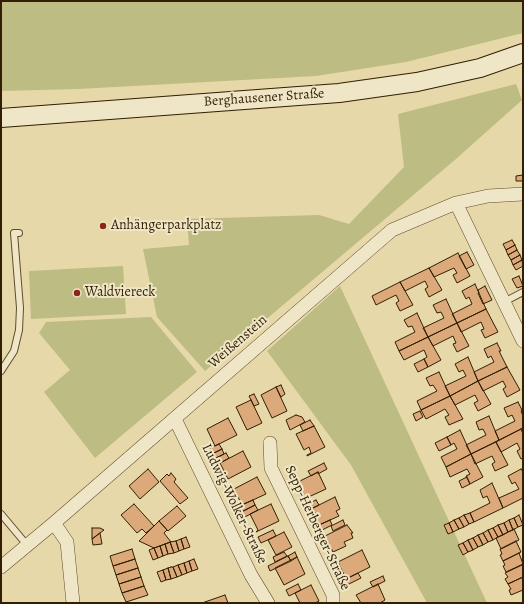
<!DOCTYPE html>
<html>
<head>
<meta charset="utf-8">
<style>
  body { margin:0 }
  #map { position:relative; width:524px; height:604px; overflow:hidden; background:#e6d8a9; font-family:Alegreya,serif }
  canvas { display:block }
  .frame { position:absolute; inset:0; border:2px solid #321e02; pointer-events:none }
</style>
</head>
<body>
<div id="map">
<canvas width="524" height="604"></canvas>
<div class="frame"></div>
</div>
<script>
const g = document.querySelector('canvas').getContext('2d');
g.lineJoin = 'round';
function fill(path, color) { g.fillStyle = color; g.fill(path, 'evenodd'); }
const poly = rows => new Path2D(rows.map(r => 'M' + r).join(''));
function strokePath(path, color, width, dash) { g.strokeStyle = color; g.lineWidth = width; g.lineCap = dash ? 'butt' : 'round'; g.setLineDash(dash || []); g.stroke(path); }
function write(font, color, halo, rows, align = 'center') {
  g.font = font + ' Alegreya,serif'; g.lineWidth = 4; g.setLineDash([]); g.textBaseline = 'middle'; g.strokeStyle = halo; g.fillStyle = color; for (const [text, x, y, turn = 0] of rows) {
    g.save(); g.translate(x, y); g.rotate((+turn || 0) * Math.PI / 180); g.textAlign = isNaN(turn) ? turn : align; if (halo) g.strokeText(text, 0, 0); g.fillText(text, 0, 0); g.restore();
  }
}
fill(poly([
  [1,1,523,1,523,33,406,62,316,76,78,89,1,91],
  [516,84,522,100,456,159,205,371,157,317,143,249,189,245,187,219,319,215,349,224,404,167,398,114],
  [123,266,126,314,31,319,29,271],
  [340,286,487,603,427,603,351,465,267,351],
  [151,317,197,372,95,458,44,392,70,370,39,333,46,322]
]), '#bdbc83');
const building = poly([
  [523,175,523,181,516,181,516,176,523,175],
  [512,240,515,245,506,250,503,244,512,240],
  [515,245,517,250,508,255,506,250,515,245],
  [517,250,520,255,511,260,508,255,517,250],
  [467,252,474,265,466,269,459,256,467,252],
  [458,253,470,276,457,283,453,275,457,273,454,268,434,277,429,268,458,253],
  [520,255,522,260,513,265,511,260,520,255],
  [522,260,523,266,516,270,513,265,522,260],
  [429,268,442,290,429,297,425,289,428,287,425,281,405,291,400,282,429,268],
  [519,276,523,286,517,288,512,279,519,276],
  [400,282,413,305,400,311,396,303,399,301,396,295,376,305,372,296,400,282],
  [475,284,486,309,457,323,452,314,472,304,469,297,466,299,462,291,475,284],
  [485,286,492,300,483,304,478,293,479,293,478,290,485,286],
  [446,299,457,323,428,337,423,328,444,318,441,312,437,313,433,305,446,299],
  [486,309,498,332,485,338,481,330,484,329,481,322,461,332,457,323,486,309],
  [417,313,428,337,399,351,395,342,415,332,412,326,408,327,404,320,417,313],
  [457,323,469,346,457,352,453,344,456,343,453,336,433,346,428,337,457,323],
  [428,337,441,360,428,367,424,359,427,357,424,350,404,360,399,351,428,337],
  [497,343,501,351,499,351,507,367,478,381,474,372,494,362,491,356,488,358,484,349,497,343],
  [468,357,478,381,450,396,445,386,466,376,463,370,459,372,455,364,468,357],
  [424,359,428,367,418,372,414,364,424,359],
  [507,367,520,390,507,397,503,389,506,387,503,381,483,391,478,381,507,367],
  [439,372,450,396,421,410,417,401,437,391,433,385,430,386,426,378,439,372],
  [478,381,491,404,478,411,474,403,478,401,475,395,455,405,450,396,478,381],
  [281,385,285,394,281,397,276,387,281,385],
  [276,387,287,411,272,418,261,395,276,387],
  [254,394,259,404,254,406,249,396,254,394],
  [450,396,463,419,449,425,445,417,449,415,445,409,426,419,421,410,450,396],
  [251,400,262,423,247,430,236,407,251,400],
  [518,402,522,410,521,411,523,416,523,428,499,440,495,431,515,421,512,415,508,417,504,408,518,402],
  [420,411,423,417,416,421,413,414,420,411],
  [296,415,302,417,305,422,290,430,286,420,296,415],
  [489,416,499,440,471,454,466,445,486,435,483,429,479,430,476,422,489,416],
  [228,418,237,435,215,446,207,429,228,418],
  [310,420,314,426,303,431,300,425,310,420],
  [314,426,325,447,307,456,307,455,311,453,309,447,304,450,296,434,314,426],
  [521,429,523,434,523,458,521,459,517,451,520,449,517,443,501,452,496,442,521,429],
  [460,430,471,454,446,467,441,457,457,449,454,443,451,445,447,437,460,430],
  [447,437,451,445,439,451,435,443,447,437],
  [496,442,508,465,495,471,492,464,495,462,492,456,475,464,471,454,496,442],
  [219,444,222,449,212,454,210,448,219,444],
  [222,449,224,454,212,460,210,455,222,449],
  [243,451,251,467,228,479,220,463,243,451],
  [226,453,229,458,217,465,214,459,226,453],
  [471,454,483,477,470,484,466,476,470,474,467,469,450,477,446,467,471,454],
  [324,463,327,469,318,474,318,472,311,476,308,471,324,463],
  [148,469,159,482,140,499,129,486,148,469],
  [521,469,523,472,523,498,503,508,499,498,519,489,515,482,512,484,508,476,521,469],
  [318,472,326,489,302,500,294,484,318,472],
  [171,473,176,479,174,482,188,498,180,504,160,481,167,474,169,476,171,473],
  [257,477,266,494,242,505,234,489,257,477],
  [467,477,470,484,462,488,459,481,467,477],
  [492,483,503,508,474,522,470,513,490,503,487,496,483,498,480,490,492,483],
  [335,497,340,509,336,511,339,516,319,525,316,519,318,518,315,512,313,513,311,509,335,497],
  [253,500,255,505,237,514,234,508,253,500],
  [316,500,319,505,309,510,306,505,316,500],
  [134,504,154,526,146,533,142,529,137,533,121,515,134,504],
  [271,504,279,521,256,532,258,530,250,514,271,504],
  [255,505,258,510,243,518,240,513,255,505],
  [177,506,186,516,168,531,159,521,177,506],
  [470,513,474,522,469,524,464,515,470,513],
  [464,515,469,524,464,527,459,518,464,515],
  [519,515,523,525,518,527,514,518,519,515],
  [459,518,464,527,459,529,454,520,459,518],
  [514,518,518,527,513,530,509,520,514,518],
  [330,520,332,525,320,531,317,525,318,524,319,525,330,520],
  [343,520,345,525,333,531,331,526,343,520],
  [454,520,459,529,453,532,449,523,454,520],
  [509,520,513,530,508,532,504,523,509,520],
  [159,521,167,530,164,533,171,542,154,548,139,541,159,521],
  [449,523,453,532,448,534,444,525,449,523],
  [504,523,508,532,503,535,498,525,504,523],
  [347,525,353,533,351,533,353,538,344,542,346,546,333,552,325,536,347,525],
  [498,525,503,535,498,537,493,528,498,525],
  [92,528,100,528,104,530,92,539,92,528],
  [493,528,498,537,493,540,488,530,493,528],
  [514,529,519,540,501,549,496,538,514,529],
  [273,530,276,536,261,543,258,537,273,530],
  [488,530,493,540,488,542,483,533,488,530],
  [284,532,292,547,276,555,268,540,284,532],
  [100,533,102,544,93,545,92,539,100,533],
  [483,533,488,542,483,545,478,535,483,533],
  [478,535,483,545,478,547,473,538,478,535],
  [186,537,190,547,184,549,181,539,186,537],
  [473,538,478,547,473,550,468,540,473,538],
  [181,539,184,549,179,551,176,541,181,539],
  [468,540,473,550,468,552,463,543,468,540],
  [176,541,179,551,174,553,170,542,176,541],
  [516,541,521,552,503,561,500,555,502,554,500,549,516,541],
  [170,542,174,553,168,554,165,544,170,542],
  [463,543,468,552,463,555,458,545,463,543],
  [165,544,168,554,163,556,160,546,165,544],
  [160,546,163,556,158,558,154,548,160,546],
  [154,548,158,558,153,560,149,550,154,548],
  [132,549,135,559,113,566,110,556,132,549],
  [362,550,370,567,346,579,338,562,362,550],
  [284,552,287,556,275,562,273,557,284,552],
  [295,552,297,557,291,561,288,556,295,552],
  [519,553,523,564,506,572,503,566,505,565,503,561,519,553],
  [288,556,291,561,270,571,268,566,288,556],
  [297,557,305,574,284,585,275,568,297,557],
  [135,559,138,568,116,575,113,566,135,559],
  [194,559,198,569,192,571,189,561,194,559],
  [189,561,192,571,187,573,184,563,189,561],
  [184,563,187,573,182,575,178,565,184,563],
  [178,565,182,575,177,577,173,567,178,565],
  [522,565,523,568,523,577,508,584,505,579,508,577,505,573,522,565],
  [171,567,173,567,177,577,171,579,168,568,171,567],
  [138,568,141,577,119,584,116,575,138,568],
  [168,568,171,579,166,580,163,570,168,568],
  [163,570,166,580,161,582,157,572,163,570],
  [343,573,346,579,358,573,361,578,347,585,341,574,343,573],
  [383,576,385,581,373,587,370,582,383,576],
  [141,577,144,586,122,593,119,584,141,577],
  [523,577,523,590,511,595,509,590,511,589,508,584,523,577],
  [298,584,301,590,289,596,286,590,298,584],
  [378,584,385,600,380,603,361,603,356,595,378,584],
  [311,585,319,601,315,603,300,603,295,593,311,585],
  [144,586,148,595,126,602,122,593,144,586],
  [225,595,228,603,202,603,225,595]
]);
fill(building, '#dca97b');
strokePath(building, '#321e02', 1);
const service = poly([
  [504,302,523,292],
  [1,371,14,351,19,330,20,308,14,233,19,233],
  [1,514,27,545]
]);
const minor = poly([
  [456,203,523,341],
  [175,419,251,575,268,603],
  [270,443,271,468,333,595,333,603],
  [54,523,67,542,73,603],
  [1,567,54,523,392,230,456,203,488,196,523,194]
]);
const secondary = poly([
  [1,118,339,93,417,82,480,68,523,53]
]);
strokePath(service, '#5f4c2c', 8);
strokePath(minor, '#5f4c2c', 14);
strokePath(secondary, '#321e02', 20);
strokePath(service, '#efe6c7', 6);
strokePath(minor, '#efe6c7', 13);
strokePath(secondary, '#efe6c7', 18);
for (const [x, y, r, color] of [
  [103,226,4,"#8f2418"],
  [77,293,4,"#8f2418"]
]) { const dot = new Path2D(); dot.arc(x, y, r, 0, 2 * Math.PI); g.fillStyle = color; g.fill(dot); strokePath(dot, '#efe6c7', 1.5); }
write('14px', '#321e02', '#efe6c7', [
  ["Berghausener Straße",264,98,-4],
  ["Weißenstein",238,342,-41],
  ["Ludwig-Wolker-Straße",234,504,64],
  ["Sepp-Herberger-Straße",317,528,65]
]);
write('14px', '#321e02', '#efe6c7', [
  ["Anhängerparkplatz",111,226],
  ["Waldviereck",85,293]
], 'left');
</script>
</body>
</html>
